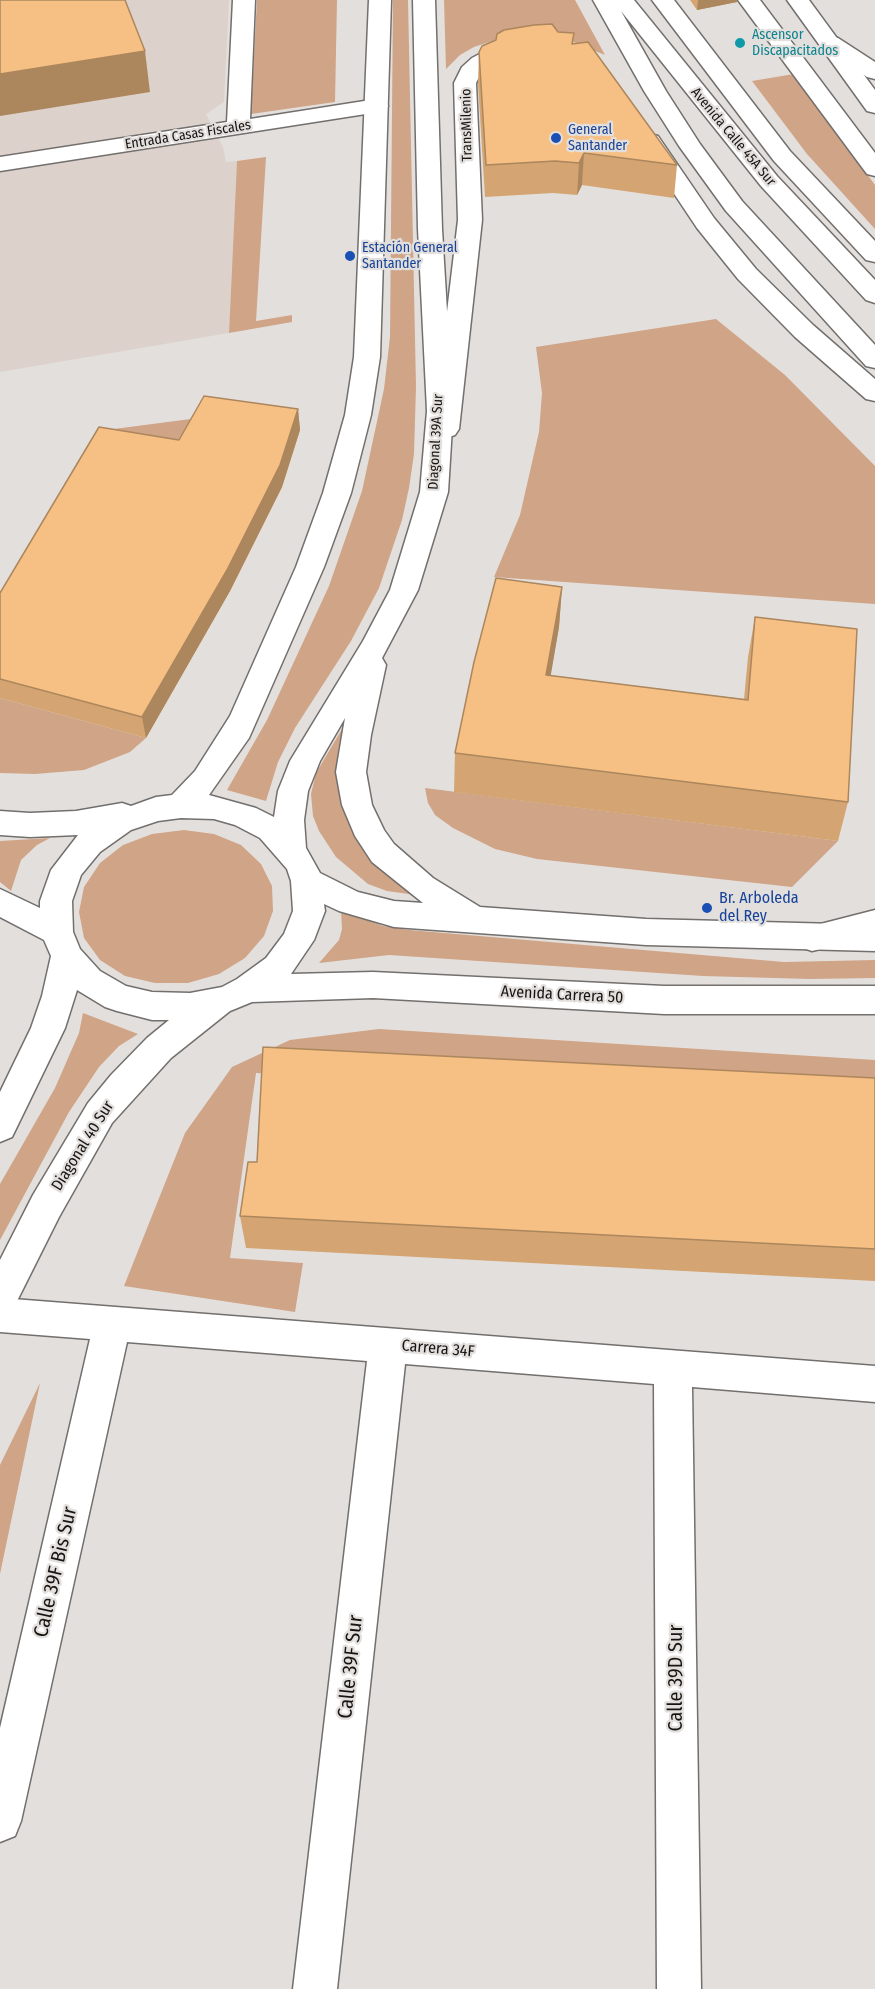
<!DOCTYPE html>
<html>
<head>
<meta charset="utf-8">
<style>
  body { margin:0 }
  canvas { display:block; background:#e3dfdc }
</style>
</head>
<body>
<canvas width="875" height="1989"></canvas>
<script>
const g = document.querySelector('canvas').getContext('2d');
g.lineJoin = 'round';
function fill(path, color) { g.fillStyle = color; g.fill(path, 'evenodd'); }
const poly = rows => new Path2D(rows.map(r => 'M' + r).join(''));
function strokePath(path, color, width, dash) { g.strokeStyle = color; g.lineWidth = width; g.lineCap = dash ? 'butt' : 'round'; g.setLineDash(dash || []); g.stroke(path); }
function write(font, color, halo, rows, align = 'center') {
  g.font = font + ' "Fira Sans Condensed",sans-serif'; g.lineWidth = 4.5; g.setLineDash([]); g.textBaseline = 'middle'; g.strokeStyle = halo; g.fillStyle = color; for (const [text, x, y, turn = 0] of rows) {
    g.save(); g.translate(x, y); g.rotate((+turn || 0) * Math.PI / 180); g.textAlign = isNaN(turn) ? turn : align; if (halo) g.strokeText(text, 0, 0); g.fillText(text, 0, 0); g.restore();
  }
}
fill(poly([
  [0,0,229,0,224,102,206,114,223,147,226,162,237,161,229,333,0,372]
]), '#ddd2cb');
fill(poly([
  [257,0,337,0,335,102,251,114],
  [393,0,408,0,416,387,414,454,409,488,402,520,379,588,351,641,295,728,278,762,266,801,227,790,267,720,329,586,362,491,384,389,390,337],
  [444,0,575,0,605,55,571,41,498,39,474,47,460,55,446,69],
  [794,74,875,185,875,229,807,154,752,81],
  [266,157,256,321,292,315,292,322,229,333,237,161],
  [716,319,785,375,875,466,875,604,494,577,520,515,539,432,542,393,536,347],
  [206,417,182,461,114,429],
  [0,698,146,738,130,752,84,770,35,774,0,773],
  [342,729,338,751,337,773,348,820,379,865,397,883,416,895,387,891,368,884,336,857,319,831,313,816,311,794,316,773],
  [425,788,838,841,792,887,537,859,495,849,453,828,435,815,428,803],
  [184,830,214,834,241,845,261,864,272,886,273,911,264,936,245,958,219,974,188,983,155,983,125,976,100,960,84,938,79,912,84,887,100,863,123,845,152,834],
  [50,838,37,845,21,860,11,891,0,882,0,841],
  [341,910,383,926,409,930,784,962,875,960,875,978,810,979,703,976,389,955,319,963,339,940,342,929],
  [83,1013,138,1034,119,1046,99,1067,69,1112,0,1240,0,1184,55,1088,79,1033],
  [379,1029,875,1060,875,1108,256,1073,230,1258,303,1263,295,1312,124,1286,185,1133,232,1067,290,1040],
  [40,1383,0,1574,0,1465]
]), '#d0a487');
const minor = poly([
  [233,0,255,0,250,119,377,99,385,101,388,106,385,111,0,171,0,157,227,122,233,0],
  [652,0,674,0,790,151,875,241,875,262,866,260,774,161,652,0],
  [738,0,760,0,875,153,875,176,867,174,738,0],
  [830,36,838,38,875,62,875,79,867,77,822,48,819,43,822,38,830,36],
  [521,42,529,44,532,49,529,54,502,60,488,68,480,75,476,83,482,220,459,429,455,435,446,438,437,435,433,429,458,220,454,83,462,67,472,58,487,50,521,42],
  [650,134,658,136,714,218,756,269,813,325,875,379,875,401,866,399,795,337,738,279,697,228,639,141,642,136,650,134],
  [0,1298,875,1366,875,1402,692,1387,701,1989,657,1989,654,1384,405,1364,337,1989,293,1989,367,1361,127,1342,21,1821,15,1836,0,1842,0,1728,90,1339,0,1332,0,1298]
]);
const major = poly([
  [369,0,391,0,380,357,371,415,351,493,324,567,249,738,209,795,256,808,274,817,278,791,290,761,363,641,390,590,420,492,427,411,418,229,413,0,435,0,442,229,453,411,448,492,418,590,382,658,386,665,371,735,366,772,372,805,384,830,394,844,433,878,480,907,646,919,875,925,875,951,646,945,394,927,339,911,324,904,325,911,314,940,291,974,373,972,664,986,875,986,875,1014,664,1014,373,998,252,1002,230,1011,171,1058,112,1123,59,1217,13,1309,0,1314,0,1260,33,1195,88,1103,111,1075,147,1038,169,1020,152,1020,117,1011,105,1007,77,990,65,1028,12,1137,0,1142,0,1092,31,1028,42,996,51,956,44,940,0,917,0,889,40,908,40,901,51,870,78,835,30,837,0,835,0,811,30,813,76,811,122,803,131,806,156,797,172,795,195,771,230,716,296,567,323,493,345,415,354,357,369,0],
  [345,718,336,772,342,805,355,836,372,862,423,903,394,901,358,892,320,873,306,848,304,820,308,791,320,761,345,718],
  [181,818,214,819,235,825,260,838,287,869,291,881,293,911,284,934,266,958,237,979,222,987,190,993,152,992,126,986,100,971,80,949,73,932,72,901,81,875,100,852,131,830,158,821,181,818]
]);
const highway = poly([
  [593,0,634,0,777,176,875,280,875,303,866,300,761,186,621,11,666,91,700,144,742,201,875,345,875,368,866,366,726,211,679,146,644,91,593,0],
  [787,0,809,0,875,90,875,113,867,111,787,0],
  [875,910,875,936,812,951,801,947,796,938,801,929,875,910]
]);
strokePath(minor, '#726f6d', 3);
strokePath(major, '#726f6d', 3);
strokePath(highway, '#726f6d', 3);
fill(minor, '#fff');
fill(major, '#fff');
fill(highway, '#fff');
fill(poly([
  [690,0,737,0,737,2,697,10],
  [558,32,573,44,677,165,674,198,582,185,577,195,553,193,485,197,478,83,479,52,496,40],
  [298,409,300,430,282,487,230,591,146,738,0,698,0,593,179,440],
  [562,587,559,627,550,676,744,699,748,657,755,617,848,802,838,841,454,792,455,753],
  [875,1078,875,1281,246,1248,240,1216,257,1162]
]), '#d4a572');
fill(poly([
  [698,0,737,0,737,2,697,10],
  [145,51,150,92,0,116,0,74],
  [584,153,582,185,577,195,579,163],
  [298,409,300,430,282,487,230,591,146,738,142,717],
  [562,587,559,627,544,715,546,675]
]), '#ac865d');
const building = poly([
  [0,0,125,0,145,51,0,74,0,0],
  [552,24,558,32,574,33,572,44,588,42,677,165,584,153,579,163,555,161,486,165,479,52,482,46,496,40,497,34,504,30,534,25,552,24],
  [204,396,298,409,280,465,227,570,142,717,0,679,0,593,99,427,179,440,204,396],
  [496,578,562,587,546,675,748,700,755,617,857,629,848,802,455,753,474,662,496,578],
  [263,1047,875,1078,875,1249,240,1216,248,1162,257,1162,263,1047]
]);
fill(building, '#f6c085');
strokePath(building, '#ac865d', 1.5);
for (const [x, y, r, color] of [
  [740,43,6,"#0f9aa8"],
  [556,138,6,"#1a4fb4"],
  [350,256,6,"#1a4fb4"],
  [707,908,6,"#1a4fb4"]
]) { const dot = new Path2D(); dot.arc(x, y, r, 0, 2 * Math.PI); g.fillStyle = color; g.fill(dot); strokePath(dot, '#e3dfdc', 2); }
write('14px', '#0d838f', '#e3dfdc', [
  ["Ascensor",752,35],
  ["Discapacitados",752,51]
], 'left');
write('14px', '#161514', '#e3dfdc', [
  ["TransMilenio",467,125,-91],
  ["Entrada Casas Fiscales",188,135,-9],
  ["Avenida Calle 45A Sur",733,137,50],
  ["Diagonal 39A Sur",436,442,-87]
]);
write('14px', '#164399', '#e3dfdc', [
  ["General",568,130],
  ["Santander",568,146],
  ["Estación General",362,248],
  ["Santander",362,264]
], 'left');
write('16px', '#164399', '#e3dfdc', [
  ["Br. Arboleda",719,899],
  ["del Rey",719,917]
], 'left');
write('16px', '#161514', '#e3dfdc', [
  ["Avenida Carrera 50",562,995,3],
  ["Diagonal 40 Sur",83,1146,-58],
  ["Carrera 34F",438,1349,5]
]);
write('20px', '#161514', '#e3dfdc', [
  ["Calle 39F Bis Sur",56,1572,-77],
  ["Calle 39F Sur",351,1667,-84],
  ["Calle 39D Sur",676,1678,-90]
]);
</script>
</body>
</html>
